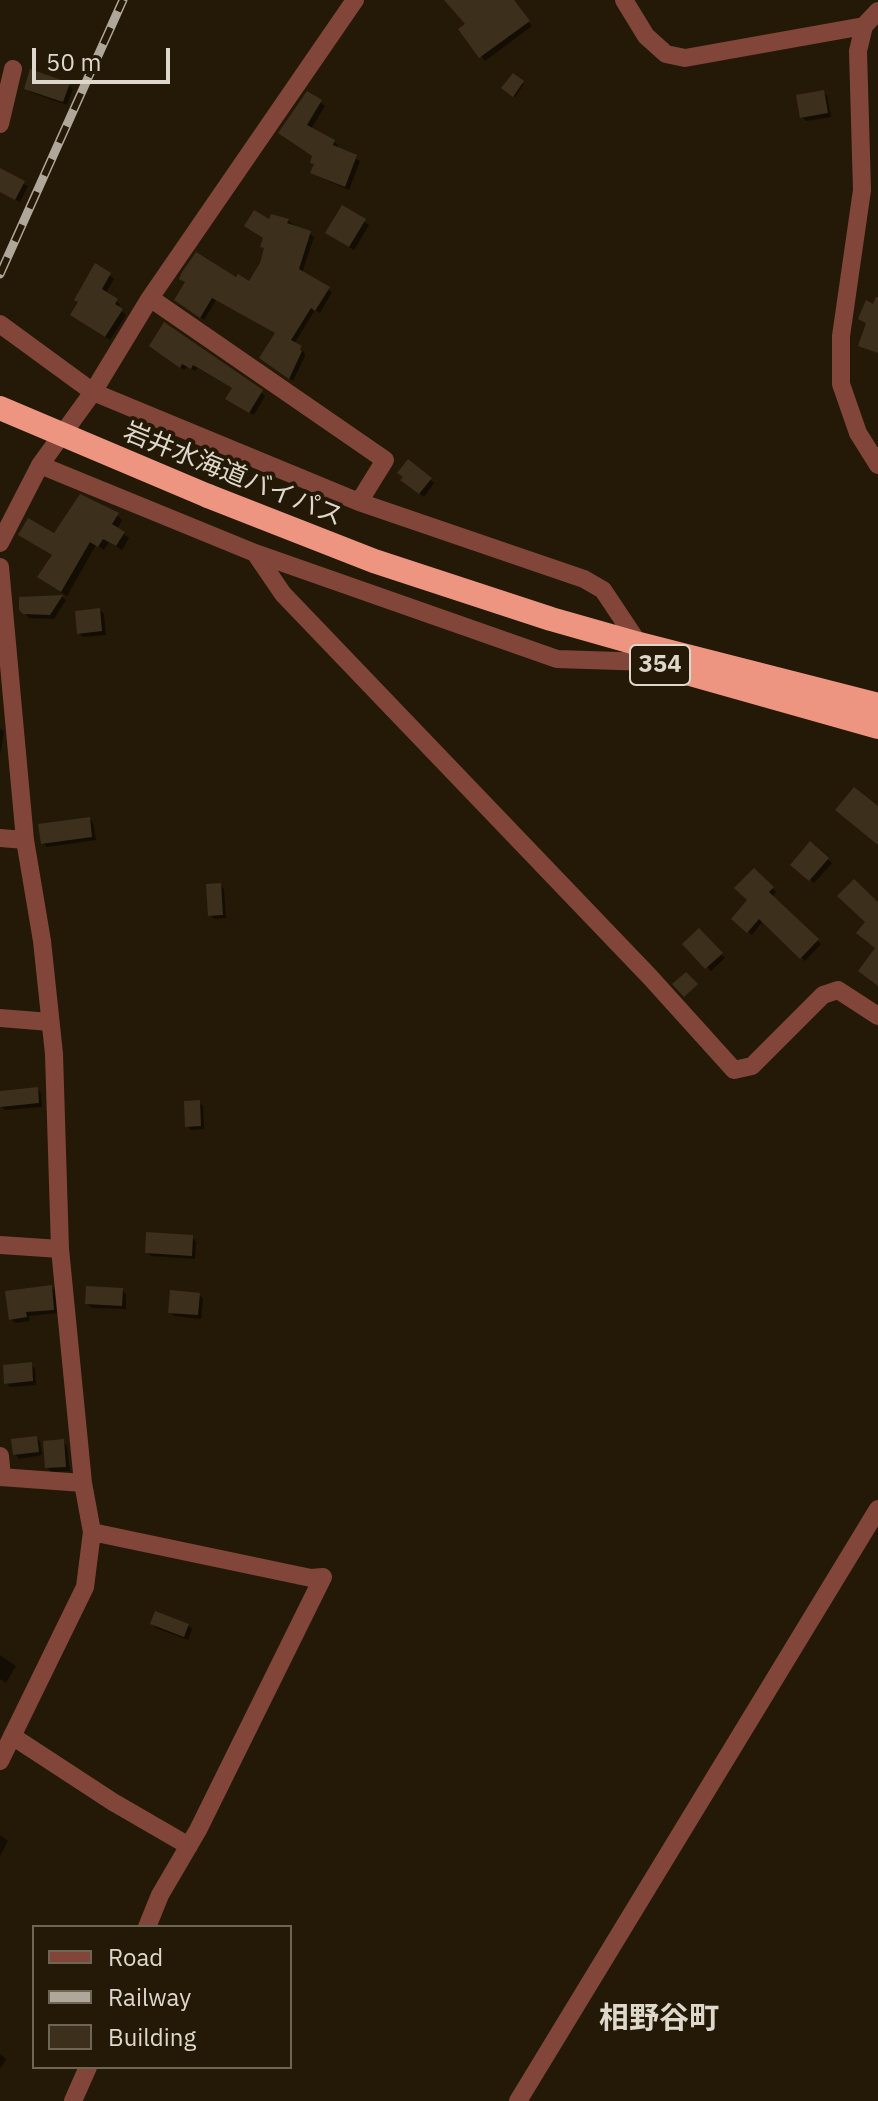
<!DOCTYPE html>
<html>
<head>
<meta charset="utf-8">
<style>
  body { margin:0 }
  #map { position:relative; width:878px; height:2101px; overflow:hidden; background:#241907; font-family:"IBM Plex Sans",sans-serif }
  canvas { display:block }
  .legend { position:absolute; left:32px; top:1925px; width:260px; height:144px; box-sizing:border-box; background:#241907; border:2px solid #6e6555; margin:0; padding:10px 14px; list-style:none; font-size:24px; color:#ded7cb }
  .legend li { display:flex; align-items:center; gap:16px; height:40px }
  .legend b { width:40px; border:2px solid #6e6555 }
  .scale { position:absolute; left:32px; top:48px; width:138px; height:36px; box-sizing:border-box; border:4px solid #ded7cb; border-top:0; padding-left:10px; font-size:24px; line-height:28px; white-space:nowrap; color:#ded7cb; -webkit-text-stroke:6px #241907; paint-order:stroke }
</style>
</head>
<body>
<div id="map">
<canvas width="878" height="2101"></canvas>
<ul class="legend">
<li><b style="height:10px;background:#814639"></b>Road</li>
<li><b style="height:10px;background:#afa79a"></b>Railway</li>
<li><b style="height:22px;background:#3c301d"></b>Building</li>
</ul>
<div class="scale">50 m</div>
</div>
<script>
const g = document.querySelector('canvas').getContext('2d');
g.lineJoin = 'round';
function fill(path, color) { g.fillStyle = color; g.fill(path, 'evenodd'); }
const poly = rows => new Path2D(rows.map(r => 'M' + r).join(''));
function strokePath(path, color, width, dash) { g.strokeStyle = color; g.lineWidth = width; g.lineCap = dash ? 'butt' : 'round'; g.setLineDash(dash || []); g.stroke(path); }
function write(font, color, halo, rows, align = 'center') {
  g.font = font + ' "IBM Plex Sans","Noto Sans JP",sans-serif'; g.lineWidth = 8; g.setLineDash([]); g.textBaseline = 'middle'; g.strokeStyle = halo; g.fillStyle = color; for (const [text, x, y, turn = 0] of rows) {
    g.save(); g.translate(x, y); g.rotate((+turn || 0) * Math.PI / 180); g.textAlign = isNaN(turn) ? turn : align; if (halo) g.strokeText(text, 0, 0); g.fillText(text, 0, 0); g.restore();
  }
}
fill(poly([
  [456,0,513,0,532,26,485,61,461,29,468,24],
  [513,76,524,84,515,97,504,88],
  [69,85,73,89,67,105,30,92,26,88],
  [823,92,827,96,831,117,806,121,802,117],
  [308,94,325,106,311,129,334,141,338,146,337,149,360,161,349,190,317,176,313,172,315,166,312,162,314,157,285,136],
  [0,172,28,186,20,202,0,191],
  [343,208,369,225,354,250,332,237],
  [288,221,314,237,302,273,332,292,320,313,315,310,294,344,304,352,305,356,293,381,265,362,276,333,216,300,204,320,180,303,236,280,250,283,261,264,266,250,262,246,270,222],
  [96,266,114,279,106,293,120,304,118,308,126,315,110,340,77,319],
  [156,349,261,392,265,396,254,415,232,402,234,389,197,368,195,371,187,366,184,370],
  [430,479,434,483,424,497,407,484],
  [117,515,122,520,117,529,129,538,122,550,109,542,104,550,96,545,67,596,45,582,53,556,20,535,55,535],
  [62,597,66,600,54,619,29,618,21,609,21,599],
  [100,610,104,614,106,635,83,637,79,633],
  [0,728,4,732,0,755],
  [89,819,93,823,96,840,47,847,43,843],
  [810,844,832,863,814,883,792,864],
  [754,871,776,892,772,897,821,944,805,961,763,921,752,935,733,919,750,900],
  [220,885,224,889,226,918,214,919,210,915],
  [699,931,725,958,711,971,685,944],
  [37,1089,41,1093,42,1107,5,1110,1,1106,0,1093],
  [199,1102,203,1106,204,1129,191,1130,187,1126],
  [192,1237,196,1242,195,1259,151,1256,147,1252],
  [51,1287,55,1291,57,1313,29,1316,30,1321,15,1323,11,1319],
  [122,1290,126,1294,126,1309,92,1308,87,1304],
  [199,1294,203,1299,201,1319,174,1316,170,1312],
  [31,1365,35,1369,36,1385,10,1387,6,1383],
  [36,1438,40,1442,42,1455,19,1459,15,1454],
  [63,1441,67,1446,70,1471,51,1472,47,1467],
  [152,1624,188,1625,192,1629,188,1640,156,1628],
  [0,1655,16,1666,6,1683,0,1679],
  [0,1835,8,1841,0,1856],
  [0,2054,6,2059,0,2069]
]), '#0007');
fill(poly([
  [444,0,514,0,530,21,479,58,458,29,465,24],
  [30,69,70,83,63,102,24,89],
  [513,73,524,81,513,97,501,88],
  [824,90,828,113,800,118,796,95],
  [307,91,322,100,307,125,335,140,333,145,357,155,345,187,310,173,314,164,310,163,312,156,278,133],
  [0,168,25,181,15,200,0,192],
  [342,205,366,219,349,247,325,233],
  [254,210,269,219,271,214,289,219,287,223,311,231,299,269,330,287,315,311,311,308,291,340,302,346,300,349,302,351,289,379,259,358,275,333,212,298,200,318,174,300,185,282,179,279,182,272,196,252,236,277,238,274,249,281,260,263,264,248,260,247,263,238,244,226],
  [95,263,111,273,102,289,118,299,115,304,123,309,105,337,70,315,78,302,74,300],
  [876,297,878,297,878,353,858,346,866,323,858,319,866,300,873,304],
  [164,322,263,390,249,413,225,399,232,388,193,365,191,369,182,364,180,368,149,346],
  [408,459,432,478,419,494,400,480,403,477,397,473],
  [80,494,119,513,112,524,125,532,116,546,103,539,98,547,90,542,61,592,37,577,52,555,18,535,28,518,54,533],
  [63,595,50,615,23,614,19,610,19,597],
  [100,608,102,631,77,634,75,611],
  [854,787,878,806,878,845,835,810],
  [90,817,92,837,41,844,38,824],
  [810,841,829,858,809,881,790,865],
  [754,868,774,887,769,892,819,939,800,959,759,919,747,933,731,919,747,900,734,888],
  [854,879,878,902,878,986,858,971,875,948,856,933,865,922,837,896],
  [221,883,223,915,208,916,206,884],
  [699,928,723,953,705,969,682,944],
  [686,972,698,984,684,997,672,984],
  [38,1087,39,1103,0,1107,0,1091],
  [200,1100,201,1126,185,1127,184,1101],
  [146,1232,193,1235,192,1256,145,1253],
  [52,1285,54,1310,26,1312,27,1317,9,1320,5,1291],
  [86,1286,123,1288,122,1306,85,1304],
  [170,1290,200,1293,198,1315,168,1313],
  [32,1362,33,1381,4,1384,3,1365],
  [37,1436,39,1452,13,1455,11,1439],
  [64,1439,66,1467,45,1468,43,1441],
  [155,1611,189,1624,184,1637,150,1624]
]), '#3c301d');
strokePath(poly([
  [624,0,646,36,666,54,685,58,864,26],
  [878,11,864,26,858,51,862,190,841,336,841,384,858,433,878,465],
  [0,124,13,69],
  [150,298,385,460,359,502],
  [0,324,93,392,359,502,584,579,603,590,639,644],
  [40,465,255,553,557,659,649,662],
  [0,543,40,465,93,392,150,298,355,0],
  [255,553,283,594,650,977,734,1070,752,1066,823,995,838,990,878,1016],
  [0,567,25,840,42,941,54,1054,60,1249,83,1483,92,1532,85,1587,0,1761],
  [0,838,25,840],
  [0,1018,50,1022],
  [0,1245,60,1249],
  [0,1456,2,1477],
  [0,1477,83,1483],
  [92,1532,311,1578,323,1577],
  [12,1736,113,1802,189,1846],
  [147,1927,160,1895,198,1830,323,1577],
  [73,2101,88,2067],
  [518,2101,878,1509]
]), '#814639', 18);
strokePath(poly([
  [208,496,374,561,551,619,639,644,878,705],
  [683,672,878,727]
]), '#ee9582', 24);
const rail = poly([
  [0,274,123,0]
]);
strokePath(rail, '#afa79a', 9);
strokePath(rail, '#241907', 6, [18]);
strokePath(poly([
  [0,408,208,496]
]), '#ee9582', 24);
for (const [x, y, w] of [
  [660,665,60]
]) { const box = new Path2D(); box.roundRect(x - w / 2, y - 20, w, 40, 6); g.fillStyle = '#241907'; g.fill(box); strokePath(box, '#ded7cb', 2); }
write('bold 24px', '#ded7cb', null, [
  ["354",660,665]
]);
write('26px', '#ded7cb', '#241907', [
  ["岩井水海道バイパス",233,475,22]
]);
write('bold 30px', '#ded7cb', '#241907', [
  ["相野谷町",659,2019]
]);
</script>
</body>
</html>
